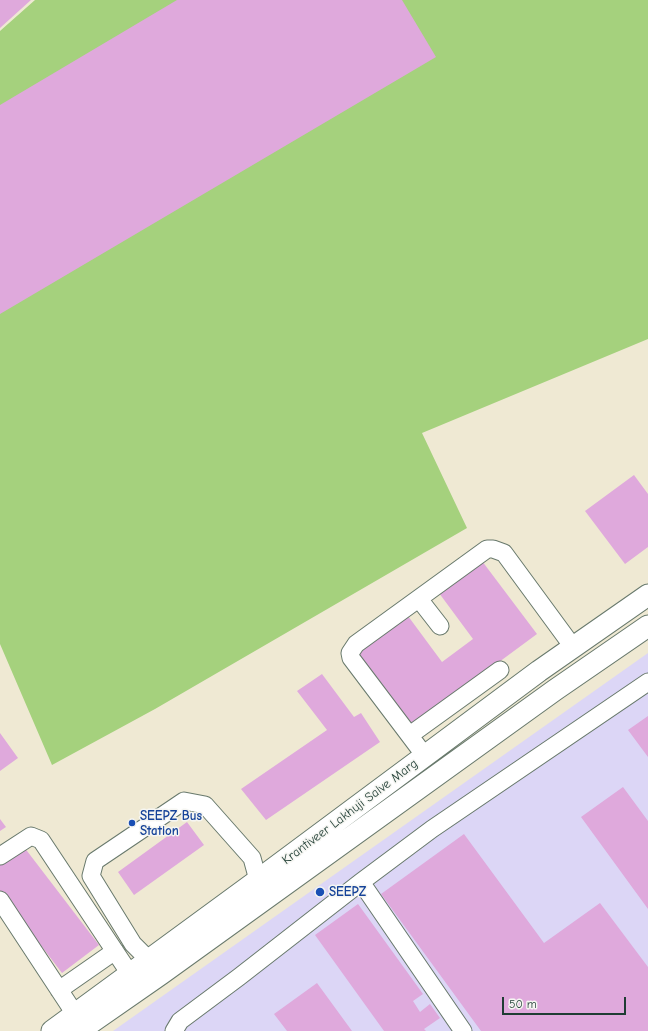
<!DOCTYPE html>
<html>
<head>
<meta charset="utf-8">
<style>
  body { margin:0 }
  #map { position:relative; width:648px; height:1031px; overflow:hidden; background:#efe9d3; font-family:"Comic Neue",sans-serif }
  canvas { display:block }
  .scale { position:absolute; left:502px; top:997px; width:124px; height:18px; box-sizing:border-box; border:2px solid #1f3d34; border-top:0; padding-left:5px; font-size:12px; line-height:14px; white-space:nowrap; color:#1f3d34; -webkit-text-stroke:3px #f6f6f2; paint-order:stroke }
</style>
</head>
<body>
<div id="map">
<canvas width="648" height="1031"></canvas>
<div class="scale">50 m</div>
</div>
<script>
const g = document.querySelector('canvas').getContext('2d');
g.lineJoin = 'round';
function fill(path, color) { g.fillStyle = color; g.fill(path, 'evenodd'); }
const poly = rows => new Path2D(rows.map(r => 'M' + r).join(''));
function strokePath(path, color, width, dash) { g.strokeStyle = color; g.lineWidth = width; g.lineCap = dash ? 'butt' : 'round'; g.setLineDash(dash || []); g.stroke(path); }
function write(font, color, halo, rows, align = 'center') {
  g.font = font + ' "Comic Neue",sans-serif'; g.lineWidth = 3; g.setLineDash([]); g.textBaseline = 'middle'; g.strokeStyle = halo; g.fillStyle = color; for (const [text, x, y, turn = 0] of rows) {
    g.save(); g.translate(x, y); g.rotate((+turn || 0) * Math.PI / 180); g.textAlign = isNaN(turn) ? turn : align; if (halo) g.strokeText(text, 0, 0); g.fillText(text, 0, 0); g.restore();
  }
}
fill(poly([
  [648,653,648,1031,113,1031]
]), '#dcd6f6');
fill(poly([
  [35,0,648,0,648,339,422,433,467,528,155,709,52,765,0,644,0,31]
]), '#a5d17d');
fill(poly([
  [0,0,31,0,0,28],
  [177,0,402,0,436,57,0,314,0,105],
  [634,475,648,494,648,547,625,564,585,511],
  [482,561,537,634,411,727,356,654,408,616,442,662,473,639,439,593],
  [322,674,354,717,361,713,380,742,266,820,241,789,327,730,297,691],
  [648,716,648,757,628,730],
  [0,733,18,758,0,771],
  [623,787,648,821,648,909,581,817],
  [0,819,6,827,0,831],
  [187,822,204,845,134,895,118,872],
  [464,834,544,943,600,903,648,967,648,1031,481,1031,381,894],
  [24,847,99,945,62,973,0,892,0,865],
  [358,904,423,994,413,1001,420,1012,430,1004,440,1018,424,1029,426,1031,384,1031,315,935],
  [317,983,352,1031,287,1031,274,1014]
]), '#dfa9dc');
const minor = poly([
  [419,599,440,626],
  [410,735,500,670],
  [425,756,351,658,350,653,356,644,487,549,493,549,504,553,573,647],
  [0,856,31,836,41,840,130,974],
  [361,882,463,1031],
  [0,900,75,1014],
  [149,960,133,944,91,876,95,861,184,801,205,805,252,858,258,880,264,890],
  [59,990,115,951],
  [174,1031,180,1021,239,977,361,882,432,829,648,682]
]);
const major = poly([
  [52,1031,258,880,539,671,648,595],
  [79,1031,161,974,555,690,648,626]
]);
strokePath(minor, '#68796c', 19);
strokePath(major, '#68796c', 23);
strokePath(minor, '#fff', 17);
strokePath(major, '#fff', 21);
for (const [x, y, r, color] of [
  [132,823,4,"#1a4fb4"],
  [320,892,5,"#1a4fb4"]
]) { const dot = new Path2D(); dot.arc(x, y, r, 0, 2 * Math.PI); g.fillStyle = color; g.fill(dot); strokePath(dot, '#f6f6f2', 1.5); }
write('13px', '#1f3d34', '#f6f6f2', [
  ["Krantiveer Lakhuji Salve Marg",350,812,-37]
]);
write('bold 13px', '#164399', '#f6f6f2', [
  ["SEEPZ Bus",140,816],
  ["Station",140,831],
  ["SEEPZ",329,892]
], 'left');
</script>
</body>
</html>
